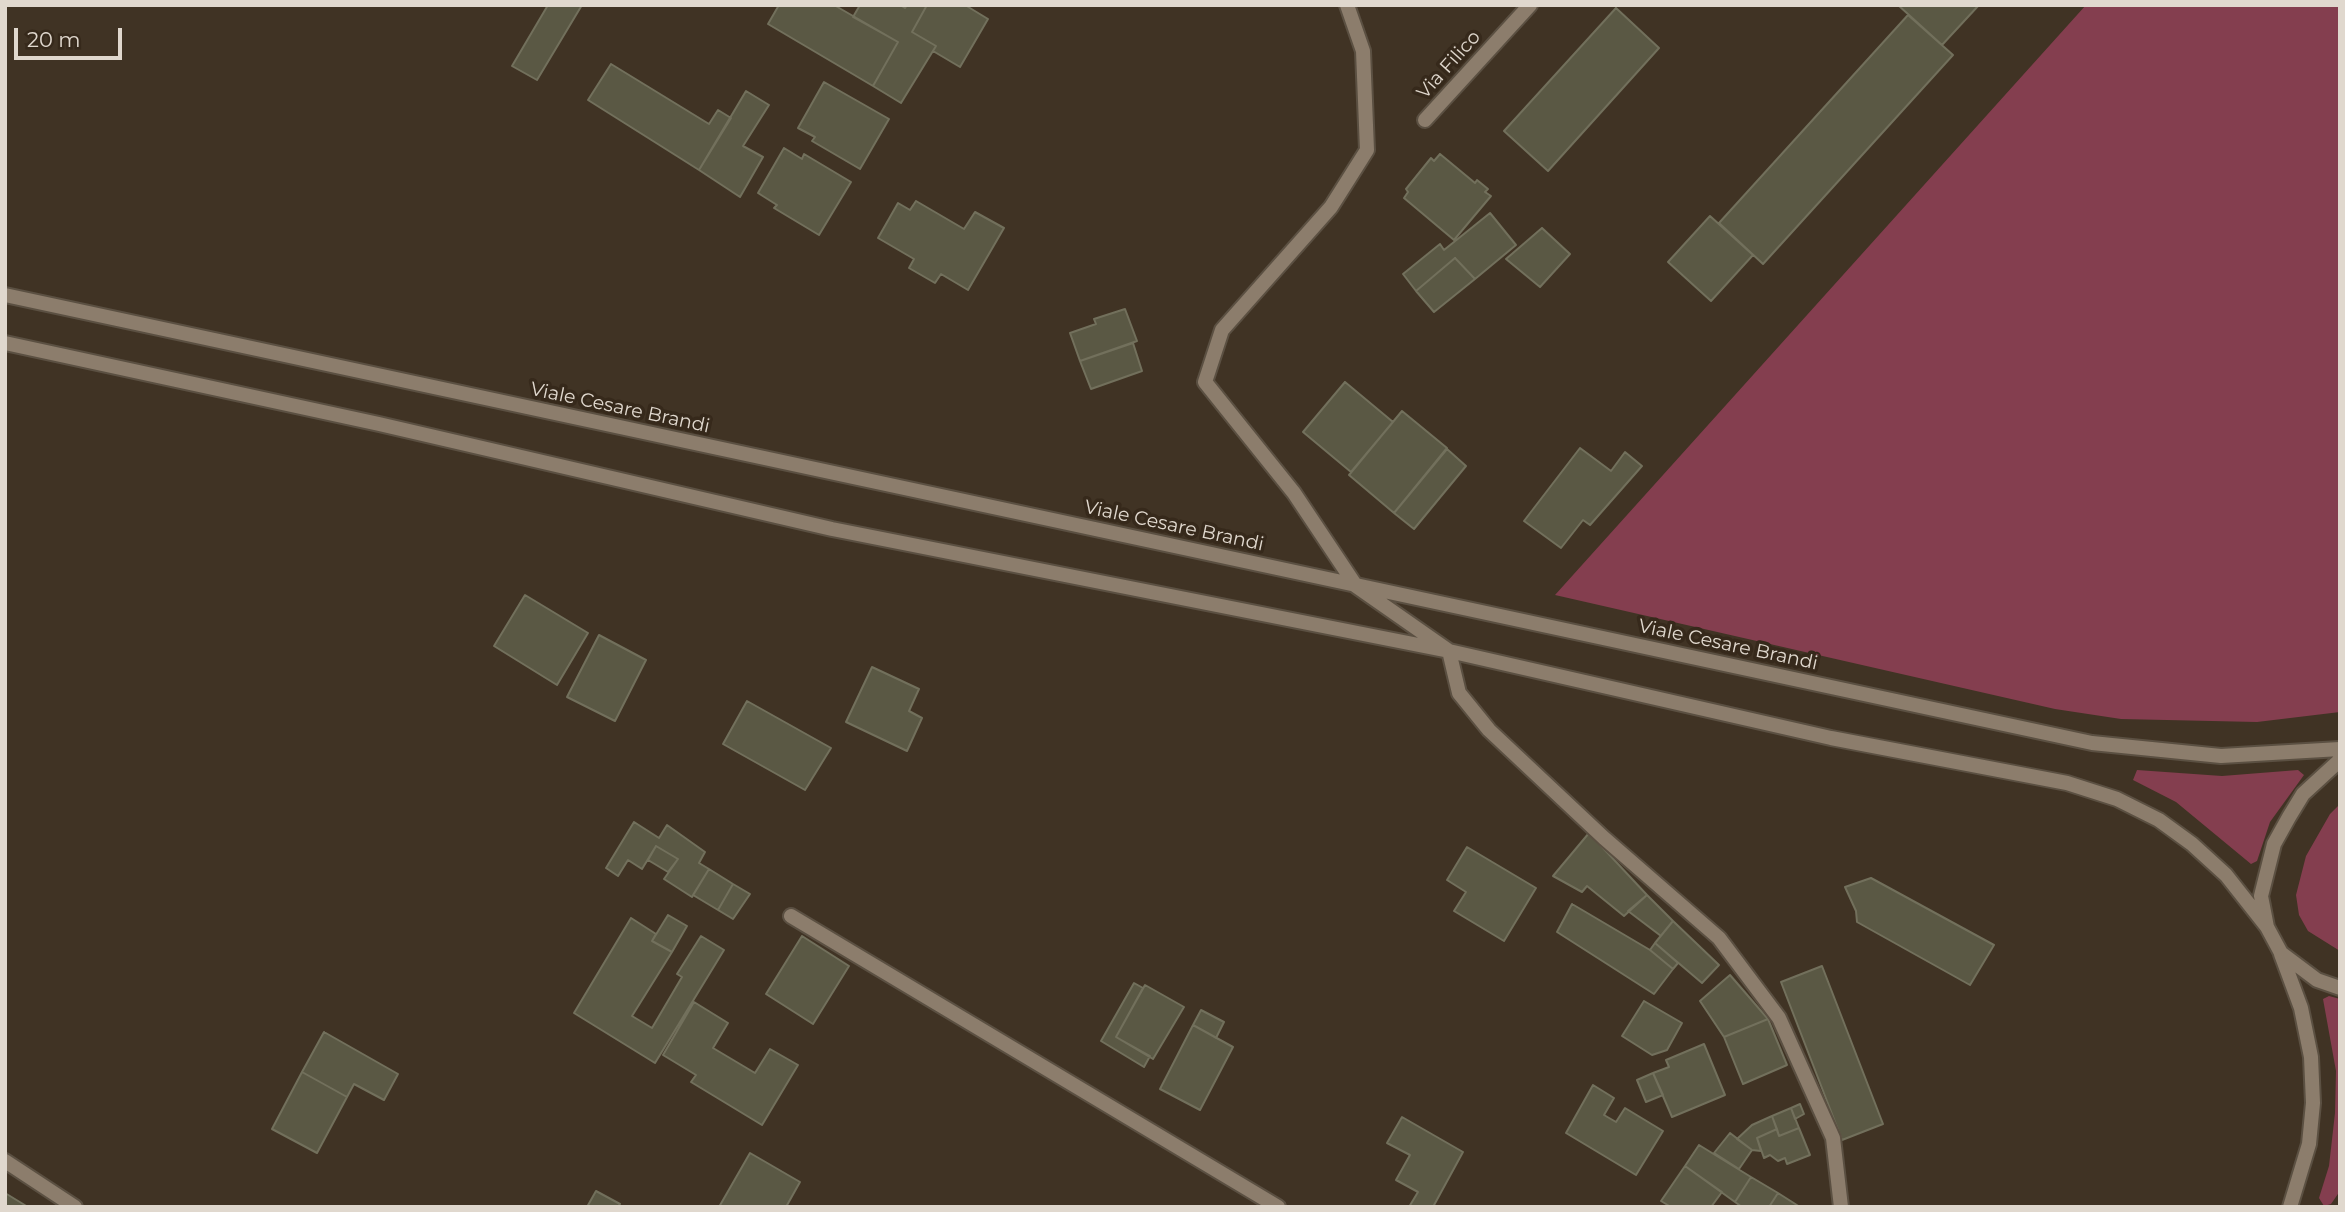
<!DOCTYPE html>
<html>
<head>
<meta charset="utf-8">
<style>
  body { margin:0 }
  #map { position:relative; width:2345px; height:1212px; overflow:hidden; background:#403324; font-family:Montserrat,sans-serif }
  canvas { display:block }
  .frame { position:absolute; inset:0; border:7px solid #e0d8ce; pointer-events:none }
  .scale { position:absolute; left:14px; top:28px; width:108px; height:32px; box-sizing:border-box; border:4px solid #e0d8ce; border-top:0; padding-left:9px; font-size:21px; line-height:24px; white-space:nowrap; color:#e0d8ce; -webkit-text-stroke:5px #36291b; paint-order:stroke }
</style>
</head>
<body>
<div id="map">
<canvas width="2345" height="1212"></canvas>
<div class="frame"></div>
<div class="scale">20 m</div>
</div>
<script>
const g = document.querySelector('canvas').getContext('2d');
g.lineJoin = 'round';
function fill(path, color) { g.fillStyle = color; g.fill(path, 'evenodd'); }
const poly = rows => new Path2D(rows.map(r => 'M' + r).join(''));
function strokePath(path, color, width, dash) { g.strokeStyle = color; g.lineWidth = width; g.lineCap = dash ? 'butt' : 'round'; g.setLineDash(dash || []); g.stroke(path); }
function write(font, color, halo, rows, align = 'center') {
  g.font = font + ' Montserrat,sans-serif'; g.lineWidth = 7; g.setLineDash([]); g.textBaseline = 'middle'; g.strokeStyle = halo; g.fillStyle = color; for (const [text, x, y, turn = 0] of rows) {
    g.save(); g.translate(x, y); g.rotate((+turn || 0) * Math.PI / 180); g.textAlign = isNaN(turn) ? turn : align; if (halo) g.strokeText(text, 0, 0); g.fillText(text, 0, 0); g.restore();
  }
}
fill(poly([
  [2086,5,2340,5,2340,712,2257,722,2121,719,2055,709,1555,595],
  [2137,770,2222,776,2298,770,2304,775,2270,822,2257,861,2251,864,2176,802,2133,780],
  [2340,804,2340,951,2308,931,2299,915,2296,895,2306,856,2330,814],
  [2329,996,2340,999,2340,1191,2331,1204,2324,1206,2319,1198,2329,1166,2335,1113,2336,1071,2323,999]
]), '#843e4f');
const building = poly([
  [548,5,582,5,537,80,512,66,548,5],
  [779,5,834,5,898,42,873,86,768,24,779,5],
  [860,5,900,5,905,8,907,5,927,5,912,32,936,46,901,103,873,86,898,42,853,17,860,5],
  [927,5,965,5,988,19,960,67,933,51,936,46,912,32,927,5],
  [1898,5,1979,5,1942,45,1898,5],
  [1616,8,1659,48,1548,171,1504,131,1616,8],
  [1908,15,1953,55,1763,264,1719,223,1908,15],
  [611,64,709,124,718,110,731,118,699,170,588,100,611,64],
  [824,82,889,119,860,169,812,141,815,137,798,128,824,82],
  [746,91,769,105,743,146,763,157,740,197,699,170,746,91],
  [784,148,802,159,804,154,851,182,819,235,774,208,777,205,758,193,784,148],
  [1440,154,1475,183,1477,180,1488,189,1485,192,1491,196,1454,240,1404,198,1408,192,1406,189,1431,158,1434,161,1440,154],
  [916,201,964,229,975,212,1004,228,968,290,941,274,935,283,909,268,914,259,878,238,898,203,910,210,916,201],
  [1490,213,1516,245,1475,279,1455,258,1416,291,1403,274,1440,244,1444,250,1490,213],
  [1710,216,1753,255,1711,301,1668,262,1710,216],
  [1542,228,1570,254,1540,287,1506,259,1542,228],
  [1455,258,1475,279,1434,312,1416,291,1455,258],
  [1125,309,1137,341,1080,361,1070,333,1096,324,1094,319,1125,309],
  [1133,343,1142,371,1091,389,1080,361,1133,343],
  [1345,382,1393,422,1351,472,1303,432,1345,382],
  [1402,411,1447,448,1394,513,1349,475,1402,411],
  [1580,448,1611,471,1625,452,1642,466,1590,525,1583,520,1561,548,1524,521,1580,448],
  [1447,449,1466,466,1414,529,1394,513,1447,449],
  [525,595,588,633,557,685,494,646,525,595],
  [599,635,646,660,615,721,567,697,599,635],
  [872,667,919,689,909,711,922,718,907,751,846,722,872,667],
  [747,701,831,748,805,790,723,744,747,701],
  [634,822,659,838,667,825,705,852,699,863,709,869,692,897,664,879,678,859,656,846,642,869,628,860,618,876,606,868,634,822],
  [1589,833,1647,895,1624,916,1587,886,1582,892,1553,876,1589,833],
  [656,846,678,859,668,872,648,860,656,846],
  [1467,847,1536,888,1504,941,1454,911,1466,892,1447,880,1467,847],
  [709,869,733,884,718,910,693,895,709,869],
  [1871,878,1994,945,1970,985,1857,922,1856,911,1845,887,1871,878],
  [733,884,750,894,733,919,718,910,733,884],
  [1647,895,1673,921,1661,936,1628,911,1647,895],
  [1572,904,1650,950,1673,969,1654,994,1557,932,1572,904],
  [668,915,687,926,672,952,652,941,668,915],
  [631,918,656,934,652,941,672,952,632,1016,652,1028,682,977,677,974,701,936,724,950,655,1063,574,1013,631,918],
  [1673,921,1719,965,1702,983,1655,943,1673,921],
  [802,936,849,966,813,1024,766,994,802,936],
  [1655,943,1678,963,1673,969,1650,950,1655,943],
  [1822,966,1883,1124,1842,1140,1781,982,1822,966],
  [1730,975,1768,1019,1724,1037,1700,1001,1730,975],
  [1134,983,1143,988,1116,1037,1150,1056,1144,1067,1101,1041,1134,983],
  [1145,985,1184,1007,1153,1059,1116,1037,1145,985],
  [1644,1001,1682,1023,1667,1050,1652,1055,1622,1036,1644,1001],
  [694,1002,728,1023,713,1048,755,1073,770,1049,798,1065,762,1125,691,1082,696,1075,663,1055,694,1002],
  [1201,1010,1224,1022,1216,1038,1193,1025,1201,1010],
  [1768,1019,1787,1065,1743,1084,1724,1037,1768,1019],
  [1193,1025,1233,1047,1200,1110,1160,1089,1193,1025],
  [324,1032,398,1074,384,1100,354,1084,347,1097,302,1072,324,1032],
  [1704,1044,1725,1095,1672,1117,1653,1073,1669,1067,1666,1060,1704,1044],
  [302,1072,347,1097,317,1153,272,1129,302,1072],
  [1653,1073,1663,1095,1646,1102,1637,1080,1653,1073],
  [1593,1085,1614,1098,1604,1115,1616,1122,1625,1108,1663,1131,1636,1175,1566,1133,1593,1085],
  [1800,1104,1804,1114,1795,1119,1791,1108,1800,1104],
  [1791,1108,1799,1128,1779,1136,1772,1116,1791,1108],
  [1772,1116,1777,1129,1757,1138,1761,1151,1752,1150,1737,1139,1752,1125,1772,1116],
  [1402,1117,1463,1152,1433,1207,1409,1207,1418,1192,1396,1180,1410,1155,1387,1143,1402,1117],
  [1799,1128,1810,1155,1787,1164,1785,1158,1778,1161,1770,1155,1764,1158,1757,1138,1777,1129,1779,1136,1799,1128],
  [1730,1133,1752,1150,1739,1169,1714,1153,1730,1133],
  [1699,1145,1751,1177,1735,1202,1685,1166,1699,1145],
  [750,1153,800,1182,786,1207,719,1207,750,1153],
  [1685,1166,1722,1192,1711,1207,1671,1207,1661,1201,1685,1166],
  [1751,1177,1778,1193,1769,1207,1742,1207,1735,1202,1751,1177],
  [596,1191,620,1204,618,1207,587,1207,596,1191],
  [5,1193,28,1207,5,1207,5,1193],
  [1778,1193,1800,1207,1769,1207,1778,1193]
]);
fill(building, '#5a5844');
strokePath(building, '#72705c', 2);
const street = poly([
  [1347,5,1363,51,1367,150,1331,207,1222,330,1205,382,1294,493,1356,586,1449,651,1459,693,1489,730,1604,838,1719,938,1779,1018,1833,1138,1841,1207],
  [1425,120,1530,5],
  [5,295,2092,743,2221,756,2340,749],
  [5,343,379,424,832,529,1449,651,1831,738,2067,783,2117,799,2159,820,2192,844,2226,875,2267,927],
  [2340,760,2303,794,2289,817,2274,844,2261,896,2267,927,2281,953,2317,980,2340,988],
  [791,916,1278,1207],
  [2281,954,2301,1008,2311,1057,2313,1103,2309,1144,2290,1207],
  [5,1161,75,1207]
]);
strokePath(street, '#5b5042', 18);
strokePath(street, '#8c7d6c', 14);
write('19px', '#e0d8ce', '#36291b', [
  ["Via Filico",1449,65,-48],
  ["Viale Cesare Brandi",620,408,12],
  ["Viale Cesare Brandi",1174,526,12],
  ["Viale Cesare Brandi",1728,645,12]
]);
</script>
</body>
</html>
